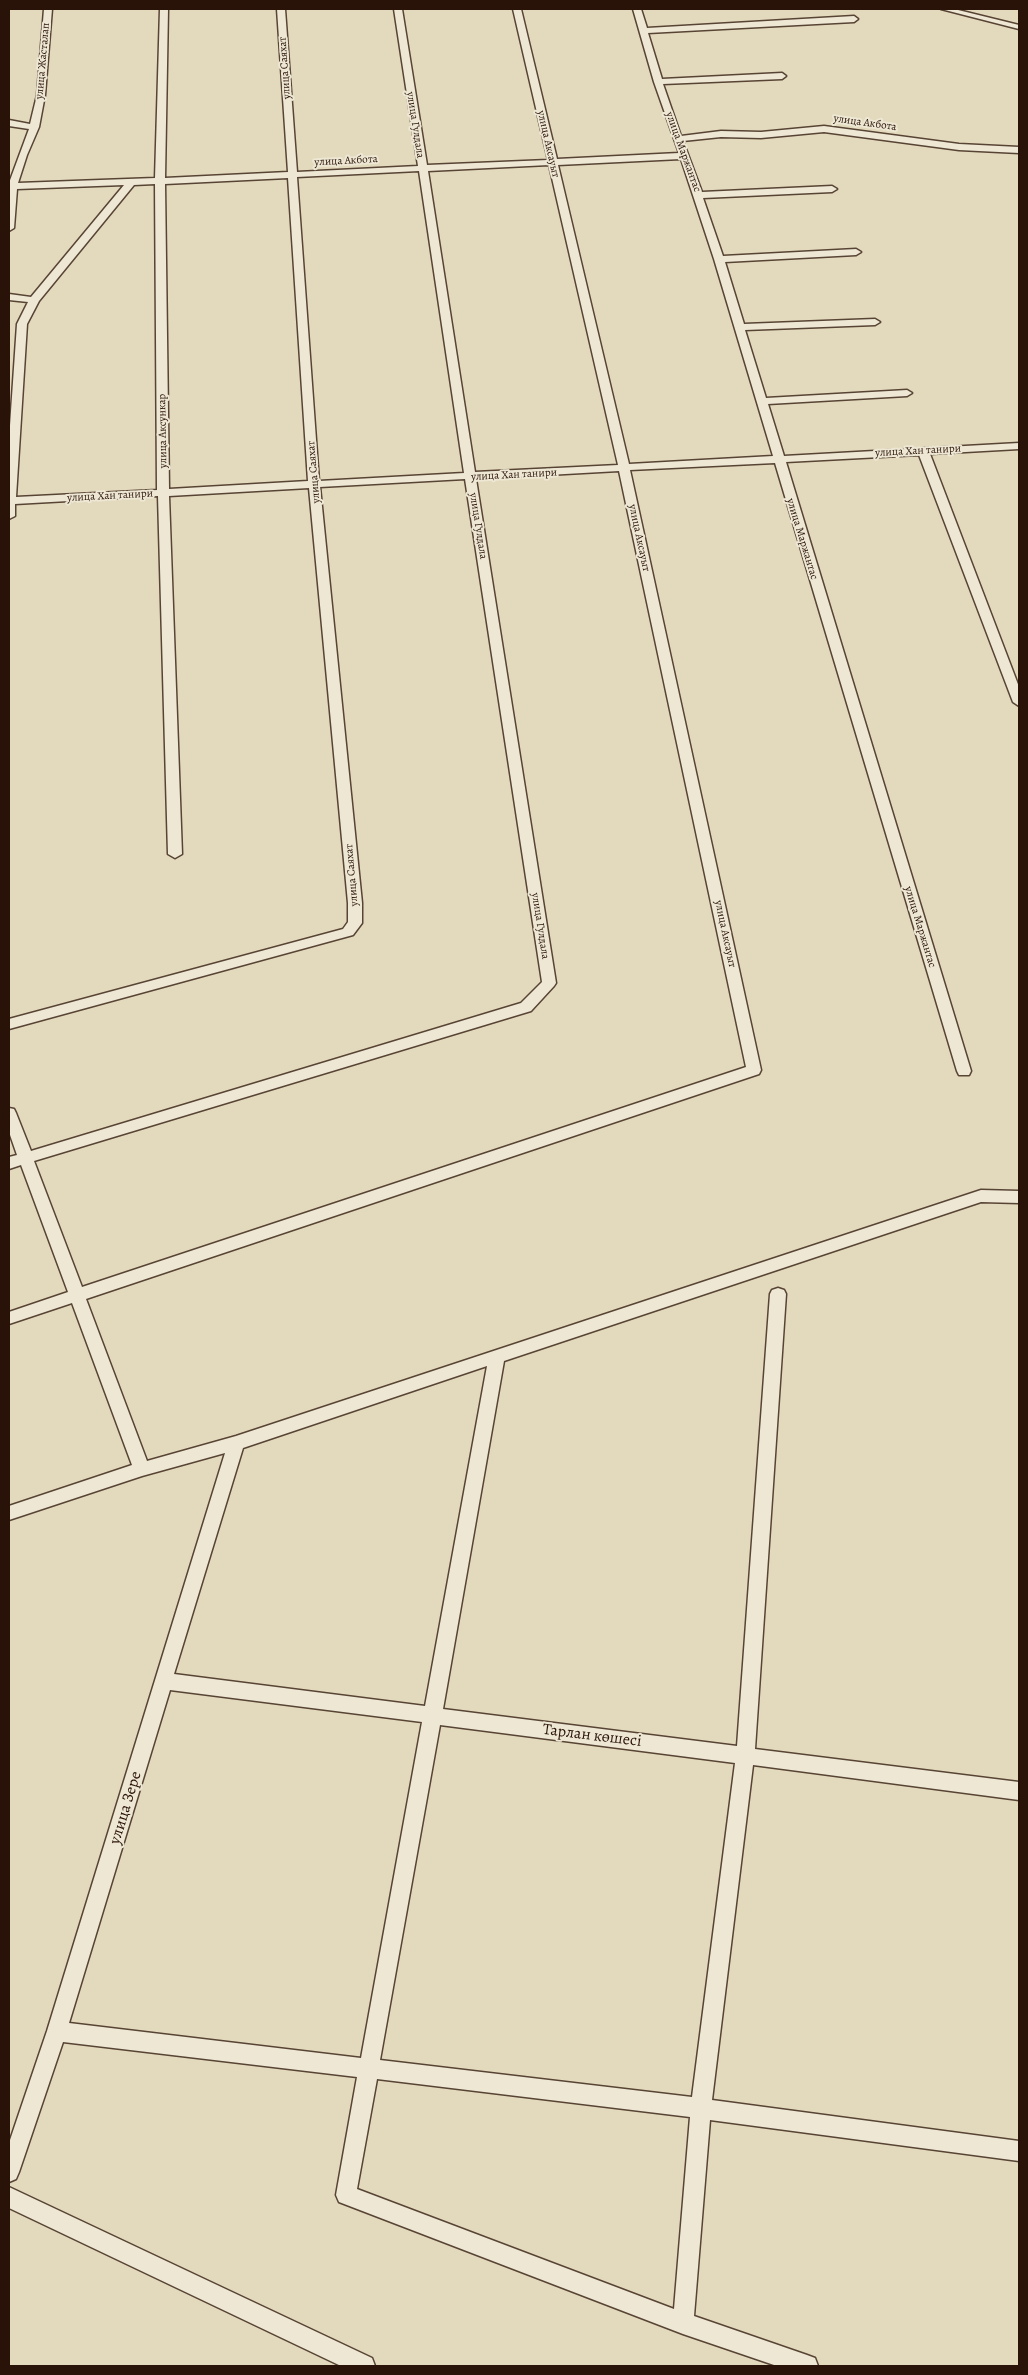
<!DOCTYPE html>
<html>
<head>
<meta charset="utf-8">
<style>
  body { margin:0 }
  #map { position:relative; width:1028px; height:2375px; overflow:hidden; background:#e3dabd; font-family:Alegreya,serif }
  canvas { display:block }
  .frame { position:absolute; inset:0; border:10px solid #291207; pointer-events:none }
</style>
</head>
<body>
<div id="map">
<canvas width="1028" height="2375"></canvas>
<div class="frame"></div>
</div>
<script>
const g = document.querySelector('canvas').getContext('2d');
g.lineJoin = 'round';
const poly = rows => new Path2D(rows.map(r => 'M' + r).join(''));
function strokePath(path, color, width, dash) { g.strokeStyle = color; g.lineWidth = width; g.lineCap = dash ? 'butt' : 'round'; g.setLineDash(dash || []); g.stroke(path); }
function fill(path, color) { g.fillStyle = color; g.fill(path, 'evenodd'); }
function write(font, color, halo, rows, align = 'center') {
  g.font = font + ' Alegreya,serif'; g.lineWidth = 4; g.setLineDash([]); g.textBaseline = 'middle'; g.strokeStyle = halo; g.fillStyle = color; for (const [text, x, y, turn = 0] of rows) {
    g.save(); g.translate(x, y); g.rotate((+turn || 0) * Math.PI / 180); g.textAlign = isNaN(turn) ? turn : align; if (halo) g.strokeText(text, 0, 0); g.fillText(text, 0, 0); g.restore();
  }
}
const street = poly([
  [44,9,52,9,45,95,39,127,27,155,18,183,155,178,160,9,168,9,165,178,288,172,277,9,285,9,297,172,418,166,394,9,402,9,427,165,548,160,513,9,521,9,557,159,679,153,654,82,633,9,641,9,647,28,854,16,858,19,854,22,648,33,662,79,782,73,786,76,782,79,663,84,681,136,721,131,761,132,824,126,959,144,1019,147,1019,153,959,150,824,132,761,138,721,137,683,141,702,192,832,186,837,189,832,192,703,198,723,256,856,249,861,252,856,255,725,262,744,324,875,319,880,322,875,325,745,330,766,398,907,390,912,393,907,396,768,404,784,456,1019,443,1019,449,930,454,1019,687,1019,706,1013,702,919,455,786,462,971,1071,969,1075,959,1075,957,1071,775,463,630,470,761,1070,759,1074,86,1299,147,1461,236,1436,981,1190,1019,1191,1019,1203,981,1202,504,1361,443,1709,737,1746,770,1294,772,1290,778,1288,784,1290,786,1294,755,1749,1019,1782,1019,1800,753,1765,712,2100,1019,2141,1019,2161,710,2120,694,2316,807,2355,815,2358,818,2366,777,2366,683,2334,339,2202,336,2195,357,2077,63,2042,19,2172,16,2179,9,2182,9,2143,47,2031,225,1453,142,1476,9,1520,9,1506,132,1465,72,1303,9,1324,9,1312,68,1292,21,1165,9,1169,9,1157,17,1155,9,1132,9,1108,14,1109,16,1113,31,1151,521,1003,542,982,465,479,320,487,362,903,362,923,353,935,9,1029,9,1019,343,929,348,922,348,903,309,488,169,496,182,854,175,858,168,854,158,496,15,504,15,516,9,519,9,440,17,324,28,302,9,300,9,294,31,297,124,185,17,189,14,228,9,231,9,183,29,129,9,126,9,120,30,124,37,95,44,9],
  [681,159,714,259,773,456,629,464,558,165,681,159],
  [549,165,618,465,475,472,428,171,549,165],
  [419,171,464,473,319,481,297,177,419,171],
  [288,178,308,481,169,489,165,184,288,178],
  [155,184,157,490,16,497,27,324,39,301,134,185,155,184],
  [619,471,746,1067,82,1287,34,1161,531,1011,554,986,556,983,476,479,619,471],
  [487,1366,425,1706,174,1674,243,1448,487,1366],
  [170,1690,422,1722,361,2058,69,2023,170,1690],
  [440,1725,735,1763,692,2097,380,2060,440,1725],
  [377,2079,690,2117,674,2309,357,2189,377,2079],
  [941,9,954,9,1019,25,1019,29,941,9],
  [9,2187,372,2358,375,2366,341,2366,9,2208,9,2187]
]);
strokePath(street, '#584434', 3);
fill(street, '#ede7d4');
write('11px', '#291207', '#ede7d4', [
  ["улица Жасталап",43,61,-85],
  ["улица Саяхат",285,68,-94],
  ["улица Акбота",865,123,8],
  ["улица Гулдала",415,125,81],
  ["улица Аксауыт",548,144,77],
  ["улица Маржантас",683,152,70],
  ["улица Акбота",346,161,-3],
  ["улица Аксункар",163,431,-91],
  ["улица Хан танири",918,451,-3],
  ["улица Саяхат",314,472,-95],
  ["улица Хан танири",514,475,-3],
  ["улица Хан танири",110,496,-3],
  ["улица Гулдала",478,526,81],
  ["улица Аксауыт",639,538,78],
  ["улица Маржантас",802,539,73],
  ["улица Саяхат",352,875,-95],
  ["улица Гулдала",540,926,81],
  ["улица Маржантас",920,927,73],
  ["улица Аксауыт",725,934,78]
]);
write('16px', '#291207', '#ede7d4', [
  ["Тарлан көшесі",592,1736,7],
  ["улица Зере",126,1808,-73]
]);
</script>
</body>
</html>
